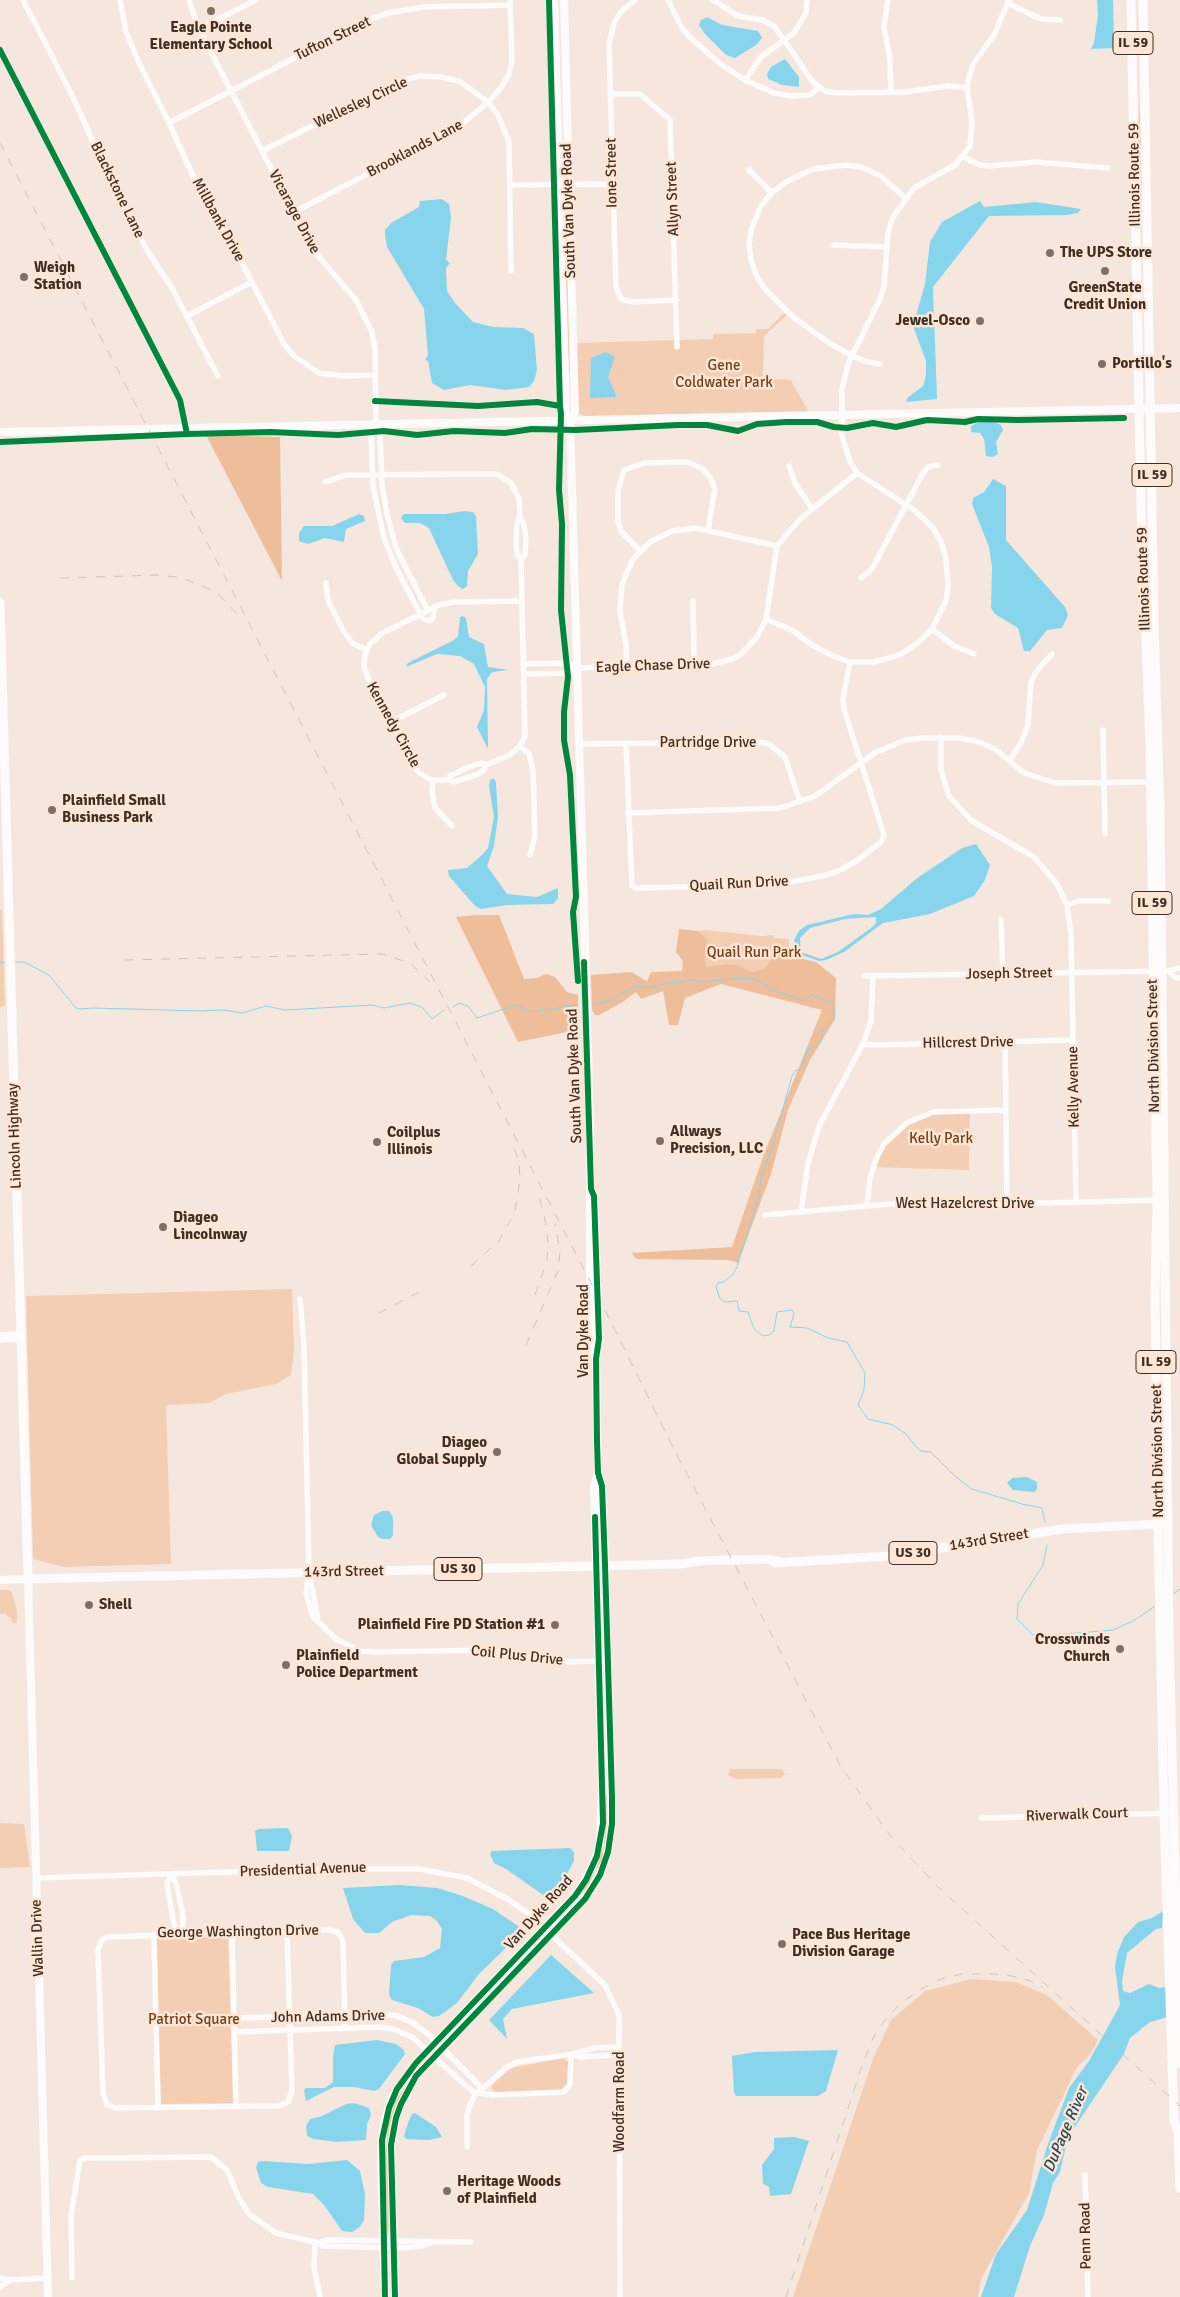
<!DOCTYPE html>
<html>
<head>
<meta charset="utf-8">
<style>
  body { margin:0 }
  canvas { display:block; background:#f5e7de }
</style>
</head>
<body>
<canvas width="1180" height="2297"></canvas>
<script>
const g = document.querySelector('canvas').getContext('2d');
g.lineJoin = 'round';
function fill(path, color) { g.fillStyle = color; g.fill(path, 'evenodd'); }
const poly = rows => new Path2D(rows.map(r => 'M' + r).join(''));
function strokePath(path, color, width, dash) { g.strokeStyle = color; g.lineWidth = width; g.lineCap = dash ? 'butt' : 'round'; g.setLineDash(dash || []); g.stroke(path); }
function write(font, color, halo, rows, align = 'center') {
  g.font = font + ' Signika,sans-serif'; g.lineWidth = 5; g.setLineDash([]); g.textBaseline = 'middle'; g.strokeStyle = halo; g.fillStyle = color; for (const [text, x, y, turn = 0] of rows) {
    g.save(); g.translate(x, y); g.rotate((+turn || 0) * Math.PI / 180); g.textAlign = isNaN(turn) ? turn : align; if (halo) g.strokeText(text, 0, 0); g.fillText(text, 0, 0); g.restore();
  }
}
fill(poly([
  [1139,99,1144,201,1143,218,1138,134],
  [563,198,568,278,572,409,566,325],
  [784,313,787,315,764,336,763,378,791,380,808,411,585,416,578,413,576,343,713,339,713,334,756,333,756,329,768,329],
  [0,910,2,910,5,1006,0,1007],
  [705,930,762,936,773,935,773,938,789,939,789,947,782,948,765,969,753,972,738,965,727,964,707,967,705,961,707,940,699,931],
  [970,1110,969,1170,874,1167,884,1144,919,1116],
  [292,1289,294,1350,291,1375,276,1384,226,1394,210,1403,166,1405,171,1564,64,1567,33,1559,26,1296],
  [0,1590,11,1590,17,1610,17,1623,13,1623,11,1618,5,1614,0,1614],
  [730,1769,782,1769,785,1774,781,1778,736,1779,728,1775],
  [607,1794,606,1852,593,1883,573,1904,592,1872,604,1799],
  [0,1823,24,1824,30,1867,0,1868],
  [228,1935,233,2103,161,2104,156,1936],
  [971,1979,1016,1982,1047,1995,1098,2040,1089,2056,1077,2067,1037,2150,1029,2193,981,2279,978,2297,793,2297,873,2059,891,2020,925,1991],
  [428,2056,406,2087,396,2111,391,2222,387,2237,383,2150,388,2116,401,2086],
  [562,2058,568,2062,567,2083,560,2091,495,2092,491,2088,493,2084,512,2068]
]), '#f3ceb3');
fill(poly([
  [206,435,280,437,282,581],
  [475,915,499,915,524,979,537,978,546,974,555,977,567,992,578,995,578,1016,576,1018,572,1031,518,1042,456,917],
  [679,929,699,931,707,940,705,961,707,967,727,964,738,965,753,972,764,969,782,948,789,947,799,958,816,962,836,978,835,1019,810,1060,788,1110,771,1174,738,1263,729,1260,636,1259,632,1253,732,1247,764,1154,822,1010,721,984,685,998,678,1025,669,1025,663,991,641,999,636,992,621,1003,599,1015,595,1015,592,1010,591,975,631,972,647,981,651,972,682,971,683,961,676,952]
]), '#eebe9a');
fill(poly([
  [1097,0,1113,0,1114,48,1091,49,1094,43,1098,15],
  [707,17,722,25,758,31,762,38,756,45,735,58,726,55,705,34,699,25,701,20],
  [785,59,799,77,799,87,782,85,768,79,767,74,771,67],
  [442,199,449,204,451,217,446,260,450,263,446,268,447,291,455,303,473,322,493,327,523,328,534,334,537,370,534,381,529,387,506,390,470,385,444,390,432,383,428,361,425,360,428,355,424,309,387,247,385,236,385,230,391,223,419,207,420,201],
  [980,201,984,207,1036,202,1081,209,1078,213,1067,215,989,216,933,287,937,399,906,402,907,398,923,386,926,375,926,361,913,326,925,284,930,242,942,222],
  [606,352,615,357,608,377,617,397,590,398,591,358],
  [979,422,994,422,1001,425,1003,430,996,442,998,454,992,457,986,456,984,439,980,433,971,432,971,426],
  [993,479,1006,486,1006,540,1065,607,1068,615,1062,628,1047,630,1030,651,1024,651,1018,628,995,614,991,608,992,567,989,547,972,504,973,498,984,492],
  [464,511,473,512,476,516,478,554,468,571,467,586,463,589,458,586,453,580,429,528,420,523,405,523,401,518,404,514,445,514],
  [359,514,364,516,365,521,346,529,344,542,325,538,308,544,299,541,299,533,304,526,332,526],
  [463,616,466,618,469,637,484,644,488,667,509,670,492,672,487,679,488,749,477,727,484,710,485,687,474,664,460,656,437,654,406,667,408,663,454,640,458,636,460,617],
  [494,778,496,783,498,817,494,846,487,866,507,894,537,897,558,888,558,898,553,904,506,905,481,909,475,906,449,876,448,870,467,868,482,855,488,848,494,817,489,786,490,780],
  [976,844,990,865,985,880,974,896,930,914,883,923,844,952,826,960,819,961,799,954,794,940,799,931,807,925,854,914,868,915,881,909,916,879,962,848],
  [874,917,876,917,876,923,871,928,838,952,821,959,801,952,800,938,810,928,845,919],
  [1027,1477,1037,1482,1037,1489,1034,1492,1013,1490,1007,1483,1012,1478],
  [382,1511,389,1511,393,1517,393,1535,390,1539,383,1539,378,1537,371,1525,374,1515],
  [288,1828,292,1836,289,1851,257,1851,255,1831,259,1829],
  [570,1848,574,1852,574,1861,567,1874,556,1889,550,1894,543,1895,506,1869,494,1863,490,1854,492,1851],
  [399,1885,437,1888,460,1895,493,1909,518,1926,519,1932,515,1939,479,1974,457,2003,439,2016,433,2017,418,2008,392,2000,389,1995,391,1965,394,1961,424,1957,440,1948,442,1929,437,1921,430,1916,411,1915,392,1922,379,1933,365,1933,353,1919,343,1888],
  [1163,1911,1162,1928,1156,1929,1127,1953,1122,1981,1123,1991,1130,1993,1149,1984,1159,1988,1165,1987,1175,2015,1150,2022,1130,2038,1124,2054,1068,2137,1060,2172,1053,2183,1044,2215,1030,2246,1014,2297,981,2297,996,2254,1027,2210,1048,2144,1069,2088,1089,2061,1120,2005,1115,1967,1117,1954,1124,1937,1138,1922,1152,1918],
  [551,1955,594,1993,512,2009,503,2019,507,2039,489,2020],
  [377,2040,396,2044,404,2050,405,2054,379,2089,374,2091,354,2087,334,2087,306,2101,304,2090,306,2088,325,2088,333,2082,333,2056,335,2045],
  [838,2050,826,2091,818,2096,736,2096,734,2092,732,2056,755,2052],
  [354,2103,369,2108,371,2115,367,2124,366,2140,337,2142,313,2139,307,2136,306,2126,310,2119,322,2116,346,2104],
  [415,2113,436,2127,442,2137,429,2140,406,2139,404,2136,408,2123,412,2114],
  [794,2137,809,2141,791,2194,770,2196,769,2187,763,2184,762,2165,774,2149,774,2138],
  [347,2160,360,2171,365,2194,364,2220,360,2227,352,2232,342,2231,324,2205,313,2194,268,2187,261,2183,256,2168,258,2162,264,2161,308,2164]
]), '#87d5ec');
strokePath(poly([
  [0,962,4,963],
  [16,962,24,962,49,975,76,1008,80,1009,93,1008,201,1011,224,1010,242,1013,266,1006,285,1010,372,1005,384,1008,410,1003,422,1007,432,1019,444,1010],
  [592,1004,607,1002,636,986,650,988,667,983,682,982,692,979,701,982,744,978,754,979,772,989,796,998,802,1000,812,995,833,1003,835,1017,823,1029,821,1041,817,1047,807,1049,804,1063,799,1070,796,1070,792,1076,772,1148,761,1177,759,1196,737,1267,733,1274,724,1282,718,1283,716,1287,720,1299,725,1302,737,1301,739,1311,748,1312,754,1329,763,1336,769,1335,774,1331,777,1312,792,1310,794,1314,790,1327,807,1328,828,1338,847,1342,865,1373,864,1390,858,1405,868,1419,893,1425,906,1434,916,1447,921,1451,931,1452,956,1477,972,1489,1022,1504,1042,1508,1045,1522],
  [453,1007,459,1003,468,1006,477,1018,516,1005,531,1012,577,1005],
  [1047,1545,1043,1565,1018,1604,1017,1619,1033,1635,1041,1636,1113,1630,1135,1620,1155,1606],
  [1173,1594,1180,1589]
]), '#87d5ec', 1);
strokePath(poly([
  [23,0,72,95,112,184,148,252,172,288,218,376],
  [120,0,126,32,140,65,169,123,204,200,237,253,284,344,294,356,319,373,343,376,374,375],
  [189,0,199,29,314,251,356,300,372,332,375,349,376,424,380,431,382,484,387,514,396,548,428,611],
  [635,0,621,12,614,23,609,44,616,287,621,299,632,302,676,300],
  [668,0,682,28,691,38,719,63,745,80,774,93,791,96,810,95,818,88],
  [713,0,738,16,763,20,775,27,813,82,825,91,835,93,905,92,948,86,967,88],
  [888,0,884,27,890,60,891,92],
  [1007,3,1041,19,1060,20],
  [199,29,256,0],
  [745,80,761,57,794,33,806,13,807,0],
  [611,94,640,94,670,120,677,347],
  [169,123,368,20,388,13,424,7,510,5],
  [262,151,404,80,420,76,441,77,459,81,488,102,498,115,509,142,511,271],
  [963,157,980,165,989,166,1036,162,1108,168],
  [749,170,772,193],
  [511,185,612,184],
  [294,212,457,128,488,102,501,88,509,74,512,61,510,0],
  [834,245,886,247],
  [187,316,252,282],
  [880,364,864,361,853,356,829,343,792,316,766,290,757,277,751,260,749,244,751,230,761,206,772,193,786,182,813,169,847,165,861,167,881,176,905,198],
  [376,424,371,431,373,487,384,538,397,570,423,619,429,621,433,618,435,607],
  [789,466,795,483,812,509],
  [325,482,346,475,497,474,511,483,519,499,520,517,524,524,526,540,525,555,521,559],
  [640,551,621,531,618,522,618,491,624,470,644,463,687,462,703,469,710,477,715,489,708,530],
  [861,578,872,569,923,473,928,467,938,465],
  [326,583,328,601,343,630,352,643,367,650],
  [693,601,694,666],
  [766,619,792,630,812,645,835,657,850,662,873,662,900,655,920,641,932,629,946,601,948,587,946,558,941,542,933,528,914,510,857,473,850,462,842,436,842,389,848,364,880,299,884,286,888,232,893,217,914,188,955,165,970,146,972,122,967,88,969,76,974,63,994,35,1009,0],
  [932,629,954,646,974,654],
  [524,664,568,663,576,668],
  [627,668,626,645,620,611,622,584,633,559,650,542,672,531,696,528,777,546],
  [524,674,568,673,576,668,709,665,732,659,741,654,757,637,766,619,777,546,800,519,857,473],
  [391,722,444,695],
  [1103,730,1105,834],
  [941,737,941,770,949,796,972,821,1034,857,1057,884,1067,905,1071,933,1076,1203],
  [578,744,758,742,769,744,785,757,800,802],
  [626,744,632,886,636,888,774,885,827,875,840,870,855,862,881,842,884,835,844,709,843,699,850,662],
  [520,746,529,754,533,770,535,836,530,855],
  [1009,761,1021,743,1028,725,1031,681,1039,668,1052,654],
  [486,765,484,770,476,775,453,782,450,780,431,780,418,772,368,678,364,667,365,655,370,644,381,634,439,605,454,602,522,601],
  [433,780,432,793,435,808,452,826],
  [450,780,450,776,471,766,482,763,486,765,510,755,520,746,525,736,521,559,517,554,516,542,517,523,520,517],
  [628,813,780,808,815,796,876,752,906,740,922,738,959,738,976,741,995,749,1024,773,1055,783,1153,782],
  [1067,905,1078,901,1108,901],
  [1001,919,1003,974],
  [1168,971,1176,978,1180,978],
  [865,976,1168,971,1180,968],
  [1005,1043,1007,1204],
  [863,1044,875,1045,1073,1040],
  [867,1206,870,1178,877,1157,884,1144,907,1123,933,1112,1005,1110],
  [801,1212,808,1163,819,1126,863,1044,871,1021,873,976],
  [765,1215,901,1203,1007,1204,1160,1200],
  [300,1299,304,1346,309,1572,318,1620],
  [0,1335,21,1334],
  [0,1340,21,1339],
  [309,1572,306,1593,313,1617,336,1639,360,1651,375,1652,491,1650,547,1662,608,1661],
  [981,1818,1173,1813],
  [171,1875,176,1883,183,1915,183,1926,179,1934],
  [171,1875,167,1884,169,1896,174,1925,179,1934],
  [36,1878,326,1869,419,1869,467,1878,509,1900,529,1914,605,1985,619,2015,620,2297],
  [287,1931,292,2091,288,2102,279,2106,116,2108,107,2105,103,2093,98,1950,102,1940,107,1937,329,1930,338,1932,343,1941,345,2028],
  [232,1933,236,2106],
  [154,1934,158,2107],
  [235,2018,379,2014,398,2016,413,2023,428,2034,479,2085,480,2091],
  [235,2032,380,2027,393,2029,412,2037,473,2092,492,2095,564,2092,570,2085,571,2054],
  [467,2147,467,2115,470,2105,475,2095,507,2067,517,2062,573,2054,594,2048,614,2047,620,2051,614,2055,580,2057,573,2054],
  [1085,2175,1088,2297],
  [315,2242,314,2267,320,2297],
  [318,2243,326,2240,471,2242],
  [0,2278,10,2280,47,2278],
  [72,2278,71,2216,80,2160,85,2158,211,2157,227,2170,239,2198,249,2214,276,2233,318,2243,322,2246,400,2248,423,2246,430,2243],
  [0,2287,10,2280]
]), '#fefbfa', 5.5);
strokePath(poly([
  [564,0,575,412,570,420],
  [0,432,1180,408],
  [591,1189,594,1196,599,1339,597,1352],
  [0,1580,28,1579,48,2297],
  [385,2297,381,2155,384,2123,392,2098,416,2063,575,1896,592,1868,600,1843,602,1783,594,1486,598,1473],
  [395,2297,391,2145,396,2118,401,2104,416,2076,590,1891,606,1861,612,1824,605,1565,602,1486,598,1473,596,1359,592,1339,590,1281,590,1124,570,420,566,412,554,0]
]), '#fefbfa', 8);
strokePath(poly([
  [1131,0,1141,508,1150,745,1157,1200,1155,1296,1158,1525,1164,1813,1174,2120,1178,2132,1180,2188],
  [1143,0,1154,625,1160,811,1169,1635,1180,2064],
  [0,602,28,1579,680,1564,700,1561,767,1559,781,1562],
  [775,1563,890,1556,1062,1529,1162,1524]
]), '#fefbfa', 9);
strokePath(poly([
  [0,143,605,1310,676,1453,841,1767,892,1838,938,1887,1180,2106],
  [60,578,160,575,183,578,216,592,241,618],
  [125,960,382,954,410,963,430,982],
  [471,1266,499,1241,515,1212,520,1179,519,1162,512,1141],
  [535,1295,547,1261,548,1244,546,1224,538,1191],
  [379,1313,423,1290],
  [526,1345,558,1271,560,1252,555,1223],
  [786,2297,863,2063,874,2036,885,2020,901,2003,921,1989,941,1979,962,1974,1003,1974,1028,1980,1043,1987]
]), '#c7c3c0', 1, [9, 9]);
strokePath(poly([
  [549,0,560,406],
  [0,50,180,400,187,434,271,432,338,435,384,431,417,435,454,431,505,433,532,429,576,430,678,425,707,425,738,431,757,424,786,422,817,422,834,427,847,428,873,423,896,427,927,420,965,422,978,419,1018,420,1124,418],
  [375,401,478,406,537,402,560,406,561,414,559,490,562,524,561,610,568,677,564,712,564,740,570,775,576,897,573,912,578,981],
  [0,442,187,434],
  [385,2297,382,2140,389,2108,397,2089,416,2063,575,1896,586,1880,597,1856,603,1823,595,1517],
  [395,2297,391,2145,396,2118,401,2104,416,2076,585,1899,600,1875,608,1852,612,1824,612,1797,605,1565,602,1486,598,1473,597,1442,596,1359,599,1339,594,1196,591,1189,584,962]
]), '#00873e', 6);
for (const [x, y, r, color] of [
  [211,11,5,"#7d7067"],
  [1050,253,5,"#7d7067"],
  [1105,271,5,"#7d7067"],
  [24,277,5,"#7d7067"],
  [980,321,5,"#7d7067"],
  [1102,364,5,"#7d7067"],
  [52,810,5,"#7d7067"],
  [660,1141,5,"#7d7067"],
  [377,1142,5,"#7d7067"],
  [163,1227,5,"#7d7067"],
  [497,1452,5,"#7d7067"],
  [89,1605,5,"#7d7067"],
  [555,1625,5,"#7d7067"],
  [1120,1649,5,"#7d7067"],
  [286,1665,5,"#7d7067"],
  [782,1944,5,"#7d7067"],
  [447,2191,5,"#7d7067"]
]) { const dot = new Path2D(); dot.arc(x, y, r, 0, 2 * Math.PI); g.fillStyle = color; g.fill(dot); strokePath(dot, '#ffe5d4', 2); }
for (const [x, y, w] of [
  [1133,43,40],
  [1152,475,40],
  [1152,903,40],
  [1156,1362,40],
  [913,1553,48],
  [458,1569,48]
]) { const box = new Path2D(); box.roundRect(x - w / 2, y - 11.5, w, 23, 4); g.fillStyle = '#ffe5d4'; g.fill(box); strokePath(box, '#3c3027', 1); }
write('bold 14px', '#3c3027', null, [
  ["IL 59",1133,43],
  ["IL 59",1152,475],
  ["IL 59",1152,903],
  ["IL 59",1156,1362],
  ["US 30",913,1553],
  ["US 30",458,1569]
]);
write('bold 15px', '#3c3027', '#ffe5d4', [
  ["Eagle Pointe",211,28,"center"],
  ["Elementary School",211,45,"center"],
  ["The UPS Store",1060,253],
  ["Weigh",34,268],
  ["Station",34,285],
  ["GreenState",1105,288,"center"],
  ["Credit Union",1105,305,"center"],
  ["Jewel-Osco",970,321,"right"],
  ["Portillo's",1112,364],
  ["Plainfield Small",62,801],
  ["Business Park",62,818],
  ["Allways",670,1132],
  ["Precision, LLC",670,1149],
  ["Coilplus",387,1133],
  ["Illinois",387,1150],
  ["Diageo",173,1218],
  ["Lincolnway",173,1235],
  ["Diageo",487,1443,"right"],
  ["Global Supply",487,1460,"right"],
  ["Shell",99,1605],
  ["Plainfield Fire PD Station #1",545,1625,"right"],
  ["Crosswinds",1110,1640,"right"],
  ["Church",1110,1657,"right"],
  ["Plainfield",296,1656],
  ["Police Department",296,1673],
  ["Pace Bus Heritage",792,1935],
  ["Division Garage",792,1952],
  ["Heritage Woods",457,2182],
  ["of Plainfield",457,2199]
], 'left');
write('15px', '#3c3027', '#ffe5d4', [
  ["Tufton Street",333,39,-26],
  ["Wellesley Circle",361,103,-25],
  ["Brooklands Lane",415,149,-28],
  ["Ione Street",612,173,-91],
  ["Illinois Route 59",1135,175,-91],
  ["Blackstone Lane",117,190,64],
  ["Allyn Street",673,199,-92],
  ["South Van Dyke Road",569,211,-92],
  ["Vicarage Drive",294,212,62],
  ["Millbank Drive",218,220,61],
  ["Illinois Route 59",1144,579,-92],
  ["Eagle Chase Drive",653,666,-2],
  ["Kennedy Circle",393,725,61],
  ["Partridge Drive",708,743],
  ["Quail Run Drive",739,884,-3],
  ["Joseph Street",1009,974,-1],
  ["Hillcrest Drive",968,1043,-1],
  ["North Division Street",1154,1046,-91],
  ["South Van Dyke Road",575,1076,-92],
  ["Kelly Avenue",1074,1087,-91],
  ["Lincoln Highway",15,1136,-92],
  ["West Hazelcrest Drive",965,1204],
  ["Van Dyke Road",584,1331,-90],
  ["North Division Street",1158,1451,-91],
  ["143rd Street",989,1540,-9],
  ["143rd Street",344,1572,-1],
  ["Coil Plus Drive",517,1656,6],
  ["Riverwalk Court",1077,1815,-2],
  ["Presidential Avenue",303,1870,-2],
  ["Van Dyke Road",539,1913,-48],
  ["George Washington Drive",238,1932,-1],
  ["Wallin Drive",38,1938,-92],
  ["John Adams Drive",328,2017,-1],
  ["Woodfarm Road",620,2102,-90],
  ["Penn Road",1086,2236,-91]
]);
write('15px', '#734117', '#ffe5d4', [
  ["Gene",724,366],
  ["Coldwater Park",724,383],
  ["Quail Run Park",754,953],
  ["Kelly Park",941,1139],
  ["Patriot Square",194,2020]
]);
write('italic 16px', '#1c4e5e', '#ffe5d4', [
  ["DuPage River",1066,2130,-67]
]);
</script>
</body>
</html>
